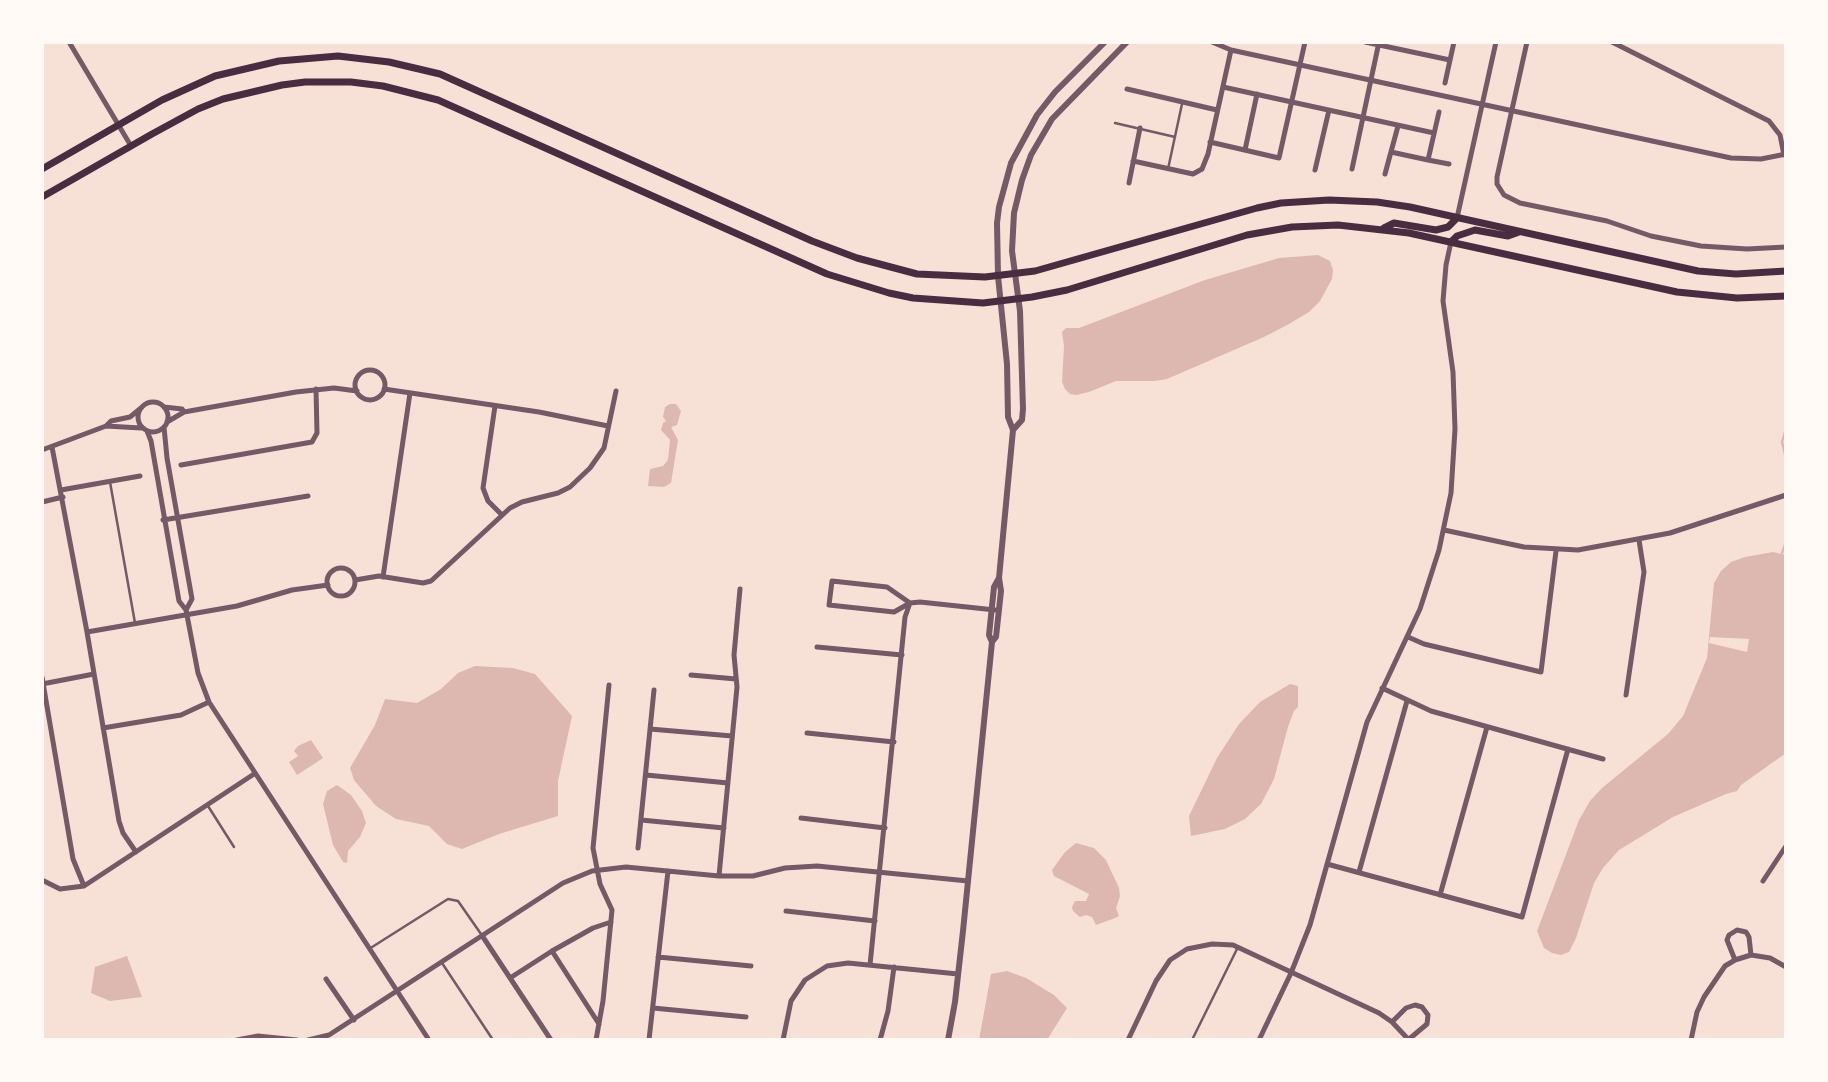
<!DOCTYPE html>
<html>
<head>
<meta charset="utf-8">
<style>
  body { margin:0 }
  #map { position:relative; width:1828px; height:1082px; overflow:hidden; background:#f7e1d7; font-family:Barlow,sans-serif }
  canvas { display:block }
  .frame { position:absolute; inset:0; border:44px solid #fffaf5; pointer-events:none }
</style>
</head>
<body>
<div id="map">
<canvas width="1828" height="1082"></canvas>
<div class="frame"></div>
</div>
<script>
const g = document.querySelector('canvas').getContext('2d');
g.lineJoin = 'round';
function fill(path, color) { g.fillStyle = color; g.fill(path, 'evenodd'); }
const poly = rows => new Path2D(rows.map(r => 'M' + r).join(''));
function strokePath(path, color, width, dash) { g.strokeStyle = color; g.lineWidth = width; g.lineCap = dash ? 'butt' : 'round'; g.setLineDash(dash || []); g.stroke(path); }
fill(poly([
  [1318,255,1330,261,1333,270,1332,279,1320,301,1309,312,1289,324,1264,337,1167,379,1155,381,1116,381,1089,392,1076,395,1070,394,1065,389,1062,382,1064,346,1062,332,1066,328,1079,328,1205,280,1259,264,1279,258],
  [670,404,676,404,681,411,677,425,671,427,678,440,671,483,664,487,648,486,650,469,663,466,668,460,670,440,661,430,663,423,666,421,663,417,665,407],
  [1773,552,1786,555,1786,753,1741,785,1737,791,1726,794,1673,817,1619,850,1603,868,1594,883,1576,938,1569,952,1561,955,1552,953,1544,948,1537,931,1579,820,1590,801,1602,788,1668,734,1683,716,1707,658,1714,583,1721,571,1731,562,1745,557],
  [475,666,513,668,535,674,572,716,558,781,558,816,499,834,462,849,447,844,429,826,396,819,376,806,354,780,350,768,375,725,385,699,417,703,441,689,458,673],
  [1290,684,1298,686,1298,707,1294,711,1288,727,1274,779,1261,804,1245,819,1225,829,1191,836,1189,816,1217,758,1239,724,1260,702],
  [311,740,323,758,297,775,289,762,298,756,294,751,298,746],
  [337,785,351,795,362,811,366,823,360,837,348,851,347,863,343,862,333,845,323,804,327,791],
  [1076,843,1094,848,1106,860,1119,888,1120,896,1116,908,1119,916,1115,918,1096,925,1092,917,1086,915,1080,917,1073,911,1072,907,1075,901,1086,901,1089,894,1054,876,1052,870,1065,852],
  [127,956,142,997,110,1001,91,993,95,967],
  [1007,971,1026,978,1054,995,1067,1008,1047,1040,979,1040,991,974]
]), '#dcb8b0');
fill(poly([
  [1710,637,1749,639,1747,652,1709,643]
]), '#f7e1d7');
strokePath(poly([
  [1786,429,1782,442,1786,458],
  [1782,553,1786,542]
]), '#dcb8b0', 2.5);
strokePath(poly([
  [1115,123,1175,137],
  [1168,169,1182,104],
  [110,482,135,623],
  [208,806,234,847],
  [369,949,448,899,458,901,481,934],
  [442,963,493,1040],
  [1192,1040,1237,949]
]), '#755966', 2.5);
strokePath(poly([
  [69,42,131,146],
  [1212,42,1231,50,1731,158,1761,159,1786,154],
  [1365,42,1450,60],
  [1527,42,1497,177,1497,184,1504,195,1520,203,1607,221,1651,236,1701,246,1747,249,1786,247],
  [1612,42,1769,121,1780,135,1784,155],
  [1445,83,1454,42],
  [1223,87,1434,133],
  [1127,89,1217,110],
  [1439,112,1428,160,1449,164],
  [1210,142,1279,158,1305,42],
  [1245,150,1257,94],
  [1391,152,1428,160],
  [1133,161,1193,174,1202,169,1208,154,1231,50],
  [1352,169,1379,42],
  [1315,170,1329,110],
  [1385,174,1398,126],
  [1129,183,1140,128],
  [1457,218,1496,42],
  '355 385a15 15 0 1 1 30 0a15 15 0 1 1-30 0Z',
  [384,389,539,412,608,426],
  '138 417a15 15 0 1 1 30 0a15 15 0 1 1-30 0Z',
  [495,406,483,488,488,501,502,515],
  [164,407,182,409,184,412],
  [167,422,184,412,296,392,334,388,357,391],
  [106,426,141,428],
  [164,427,167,458,192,599,186,610],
  [147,431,151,441,179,601,186,610,198,673,209,702,429,1040],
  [52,447,87,632,119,821,123,833,136,852],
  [42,450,106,426,111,421,130,417,141,408],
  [181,465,312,442,317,433,316,389],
  [61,490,140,476],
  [42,502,63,497],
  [163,520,308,496],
  [1444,530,1524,547,1578,550,1670,533,1786,495],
  '327 582a14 14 0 1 1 28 0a14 14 0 1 1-28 0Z',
  [383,577,410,393],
  [355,580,379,576,423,583,431,581,510,508,522,502,558,493,570,487,590,468,604,448,616,391],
  [910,603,887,587,832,581,829,605,894,612,910,603,920,602,995,610],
  [87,632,237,606,292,590,328,585],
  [1408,637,1424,644,1541,672,1556,551],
  [817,647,902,655],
  [691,675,736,679],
  [42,677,73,859,84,886],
  [42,684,94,674],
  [1382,688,1431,711,1603,759],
  [1626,695,1644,572,1639,540],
  [103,728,181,715,209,702],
  [650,729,732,736],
  [807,733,894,742],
  [646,775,728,783],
  [801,818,885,828],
  [641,820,724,828],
  [638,848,654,690],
  [1327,864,1522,917,1568,749],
  [1359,872,1407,701],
  [719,876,737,687,734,655,740,589],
  [42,880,60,889,84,886,254,774],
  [1763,881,1786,846],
  [1440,895,1487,727],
  [786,911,875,921],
  [483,937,551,1040],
  [552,951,599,1024],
  [658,957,751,966],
  [1735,960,1727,940,1729,935,1737,930,1746,932,1749,937,1751,955],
  [870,965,905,617,910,603],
  [510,978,552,951,593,928,611,922],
  [326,979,354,1020],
  [653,1008,746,1017],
  [1392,1022,1406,1008,1415,1005,1422,1007,1428,1015,1427,1024,1408,1040],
  [237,1040,258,1036,297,1040],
  [308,1040,329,1035,563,883,592,871,626,867,719,876,753,876,785,868,817,866,968,881],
  [596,1040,603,1001,612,910,600,884,593,848,609,685],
  [649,1040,668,871],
  [783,1040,791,1001,805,980,827,966,848,963,958,974],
  [880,1040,888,1011,894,967],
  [1128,1040,1156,981,1170,960,1187,949,1212,944,1233,945,1379,1013,1392,1022,1409,1040],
  [1259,1040,1291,973,1310,925,1367,722,1420,609,1439,550,1451,493,1455,429,1453,372,1443,301,1446,265,1451,242],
  [1691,1040,1697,1012,1704,997,1725,966,1735,960,1751,955,1770,958,1786,967]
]), '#755966', 5);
strokePath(poly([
  [1013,430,1022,420,1023,409,1020,311,1012,251,1014,213,1022,180,1031,155,1052,119,1127,42],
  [992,642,996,637,1001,591,999,578,1013,430,1008,417,1007,364,998,276,997,223,999,207,1011,163,1037,115,1055,92,1105,42],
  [948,1040,955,1002,963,931,992,642,989,635,994,587,999,578]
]), '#755966', 6);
strokePath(poly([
  [42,169,162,100,215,76,279,61,338,56,389,62,440,74,812,241,857,258,917,274,985,277,1035,271,1257,208,1281,203,1329,200,1377,202,1410,207,1698,271,1736,274,1786,271],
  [42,197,152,134,198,109,223,99,282,85,305,82,351,82,383,86,438,100,827,274,889,293,913,298,983,303,1032,297,1067,290,1247,235,1292,227,1338,225,1409,233,1677,292,1737,298,1786,296],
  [1384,228,1394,223,1436,230,1448,227,1457,218],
  [1451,242,1457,236,1475,230,1508,236,1519,232]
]), '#4a2c40', 7);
</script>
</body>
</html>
